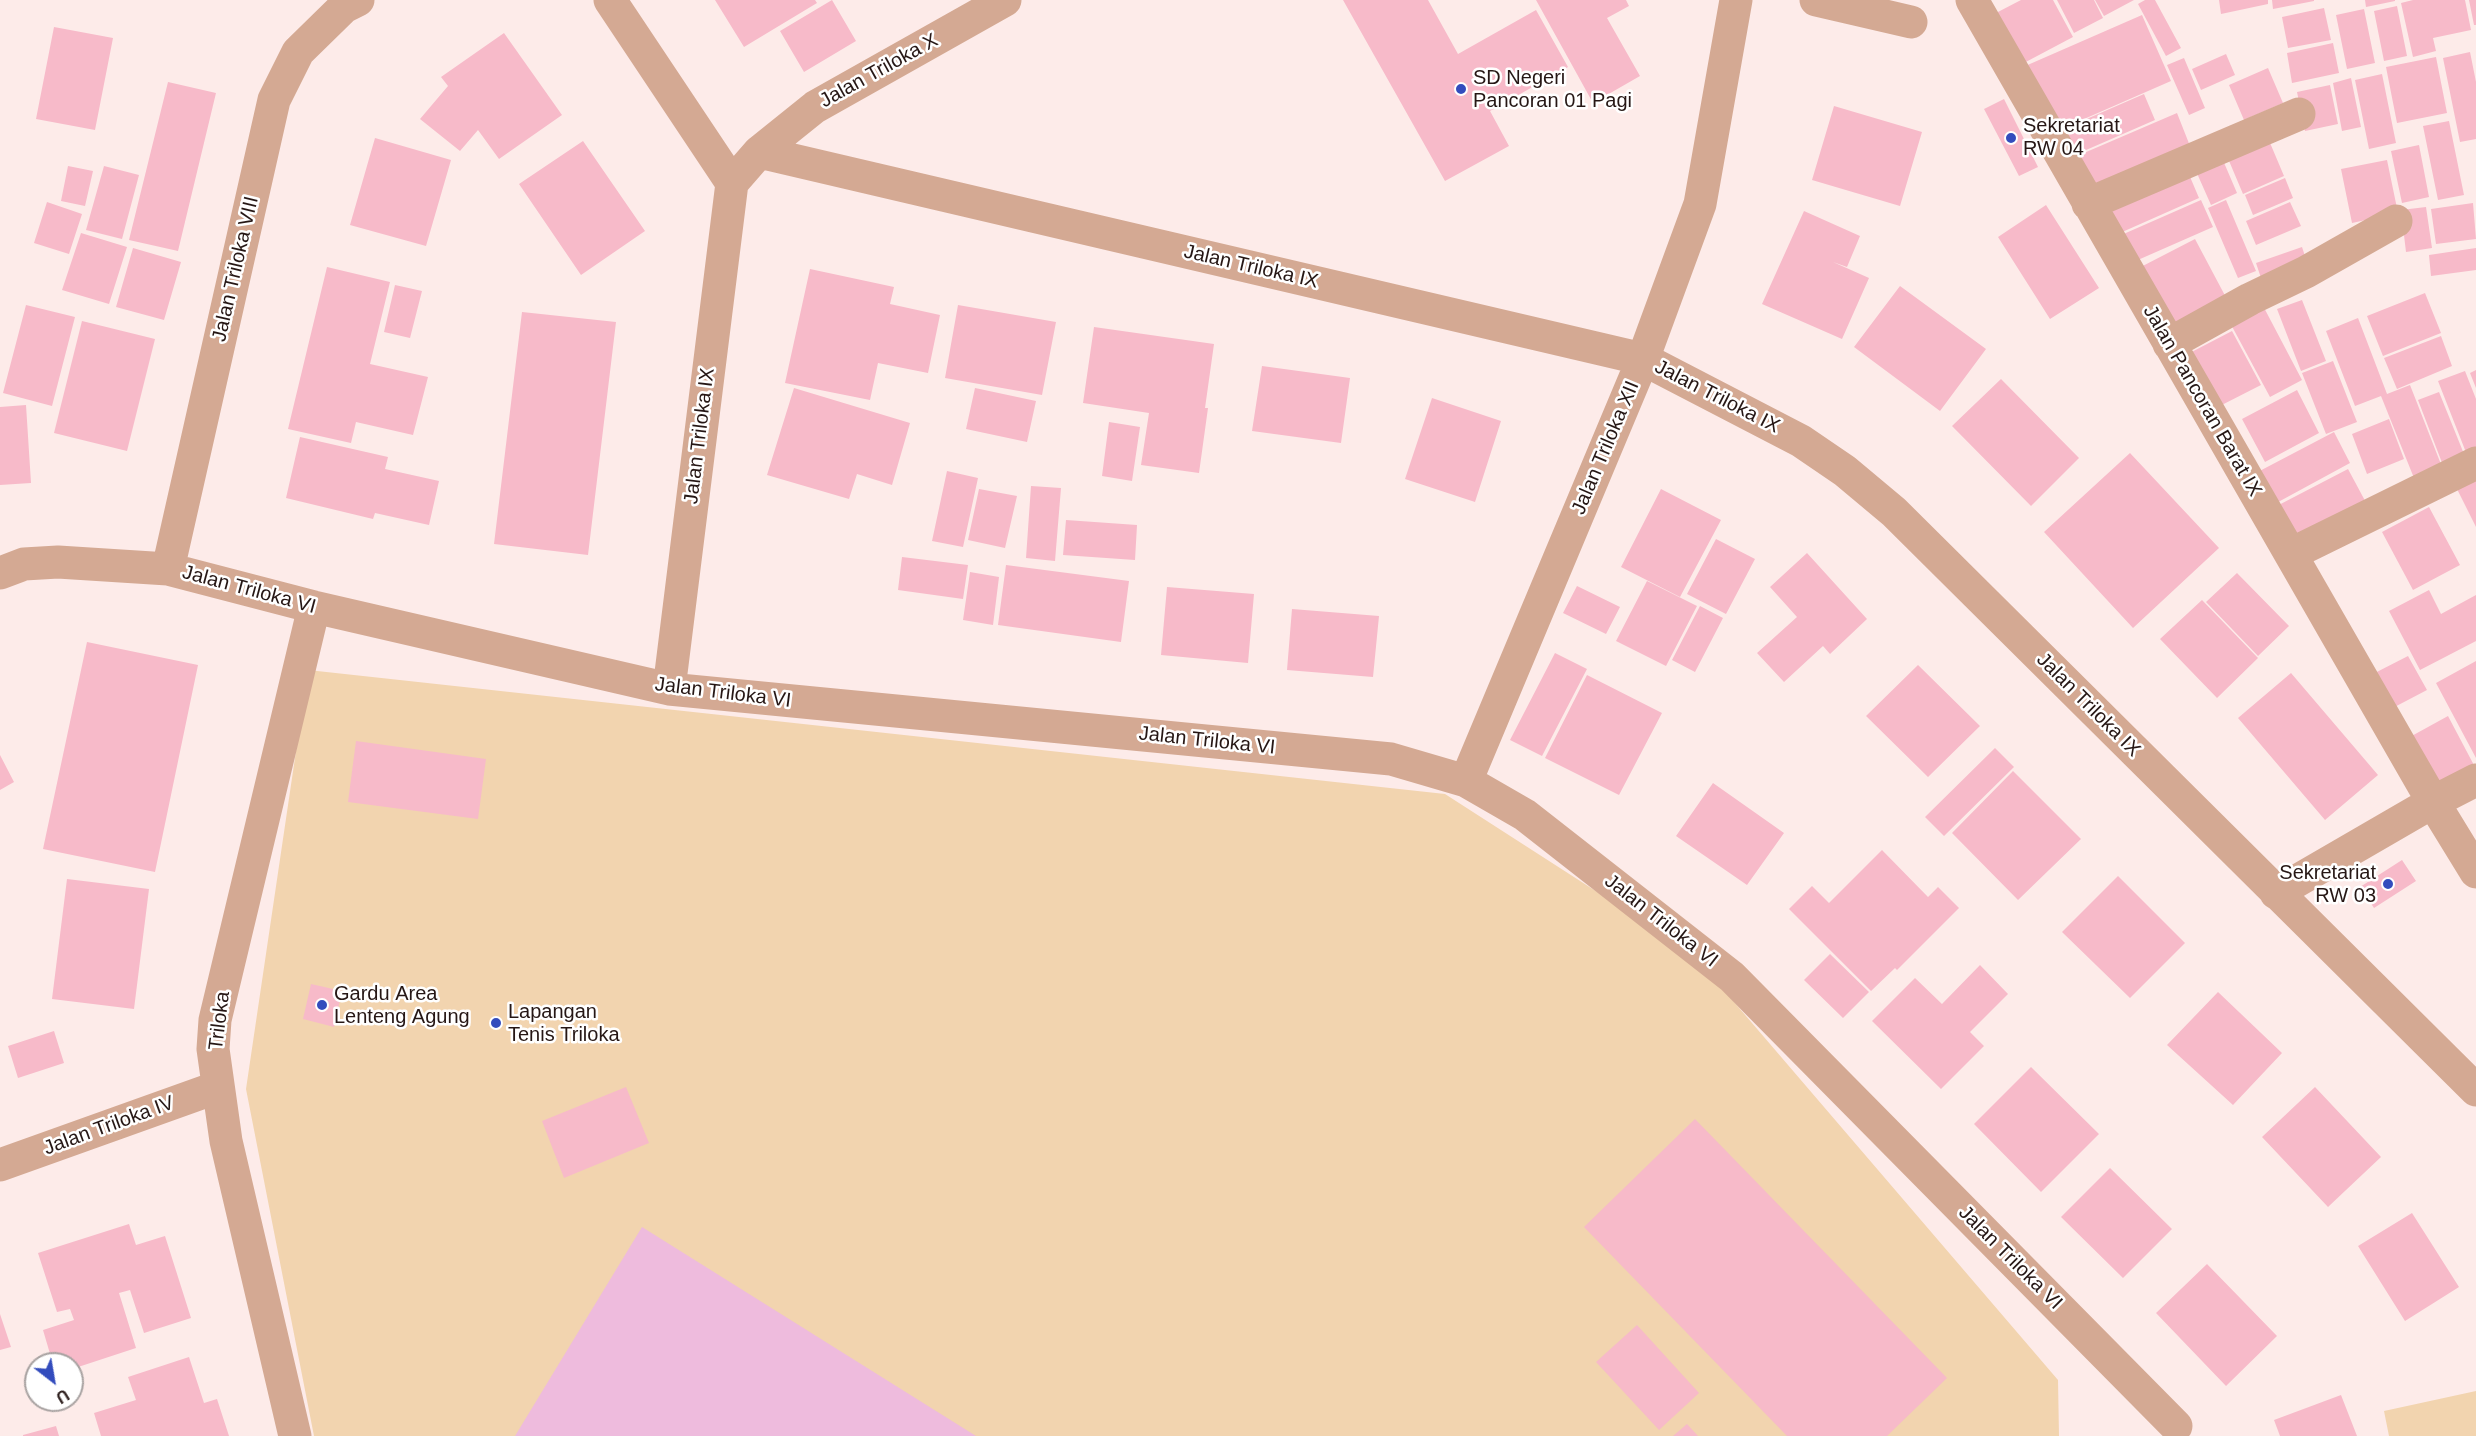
<!DOCTYPE html>
<html>
<head>
<meta charset="utf-8">
<style>
  body { margin:0 }
  #map { position:relative; width:2476px; height:1436px; overflow:hidden; background:#fdebe9; font-family:Arial,sans-serif }
  canvas { display:block }
  .north { position:absolute; left:24px; top:1352px; width:60px; height:60px; box-sizing:border-box; background:#fff; border:2px solid #a8a2a1; border-radius:50%; rotate:149deg; font-size:16px; font-weight:700; line-height:24px; text-align:center; color:#261715 }
  .north::after { content:''; display:block; margin:auto; width:21px; height:27px; background:#334cbd; clip-path:polygon(50% 0,100% 100%,50% 72%,0 100%) }
</style>
</head>
<body>
<div id="map">
<canvas width="2476" height="1436"></canvas>
<div class="north">U</div>
</div>
<script>
const g = document.querySelector('canvas').getContext('2d');
g.lineJoin = 'round';
function fill(path, color) { g.fillStyle = color; g.fill(path, 'evenodd'); }
const poly = rows => new Path2D(rows.map(r => 'M' + r).join(''));
function strokePath(path, color, width, dash) { g.strokeStyle = color; g.lineWidth = width; g.lineCap = dash ? 'butt' : 'round'; g.setLineDash(dash || []); g.stroke(path); }
function write(font, color, halo, rows, align = 'center') {
  g.font = font + ' Arial,sans-serif'; g.lineWidth = 5; g.setLineDash([]); g.textBaseline = 'middle'; g.strokeStyle = halo; g.fillStyle = color; for (const [text, x, y, turn = 0] of rows) {
    g.save(); g.translate(x, y); g.rotate((+turn || 0) * Math.PI / 180); g.textAlign = isNaN(turn) ? turn : align; if (halo) g.strokeText(text, 0, 0); g.fillText(text, 0, 0); g.restore();
  }
}
fill(poly([
  [308,670,1445,794,1692,953,2058,1380,2059,1436,314,1436,246,1089],
  [2476,1391,2476,1436,2389,1436,2384,1411]
]), '#f2d4af');
fill(poly([
  [642,1227,976,1436,515,1436]
]), '#ebd');
fill(poly([
  [715,0,815,0,817,3,744,47],
  [832,0,856,41,804,72,780,31],
  [1343,0,1428,0,1458,54,1536,10,1568,67,1490,111,1509,146,1445,181],
  [1536,0,1626,0,1629,6,1607,18,1640,76,1593,103],
  [2021,0,2053,0,2073,37,2022,64,1996,13],
  [2057,0,2094,0,2103,18,2074,33],
  [2095,0,2134,0,2104,16],
  [2145,0,2155,0,2181,48,2166,56,2138,4],
  [2219,0,2268,0,2268,4,2221,14],
  [2272,0,2314,0,2314,1,2273,9],
  [2365,0,2395,0,2395,1,2366,7],
  [2413,0,2465,0,2471,30,2433,38,2436,51,2413,57,2401,3],
  [2469,0,2476,0,2476,25,2474,25],
  [2397,6,2407,56,2384,61,2374,11],
  [2324,8,2331,40,2288,48,2282,17],
  [2364,9,2375,63,2347,69,2336,15],
  [2142,15,2171,81,2052,133,2023,67],
  [54,27,113,38,95,130,36,119],
  [504,33,562,115,499,159,478,130,460,151,420,119,448,86,441,77],
  [2333,43,2339,73,2292,83,2287,53],
  [2470,52,2476,82,2476,139,2460,142,2443,58],
  [2226,54,2235,75,2201,90,2192,69],
  [2436,57,2447,113,2397,123,2386,67],
  [2184,58,2205,108,2189,115,2167,65],
  [2268,68,2283,103,2244,120,2229,85],
  [2382,74,2396,143,2369,149,2355,80],
  [2351,78,2361,127,2342,131,2333,83],
  [168,82,216,93,178,251,129,240],
  [2330,85,2338,124,2305,131,2297,92],
  [2144,94,2155,120,2070,157,2059,131],
  [2004,99,2038,167,2019,176,1984,109],
  [1834,106,1922,132,1900,206,1812,180],
  [2177,113,2190,146,2084,192,2070,159],
  [2449,121,2464,195,2438,200,2423,126],
  [2265,131,2284,176,2243,194,2224,149],
  [375,138,451,160,426,246,350,225],
  [583,141,645,231,581,275,519,184],
  [2419,145,2429,197,2402,203,2391,151],
  [2219,151,2237,193,2211,205,2192,162],
  [2387,160,2398,213,2352,223,2341,169],
  [2185,165,2199,198,2120,233,2106,199],
  [68,166,93,171,85,206,61,201],
  [104,166,139,175,122,239,86,230],
  [2285,178,2293,198,2253,215,2245,195],
  [2201,200,2213,227,2131,263,2119,236],
  [2226,200,2256,271,2238,278,2208,208],
  [47,202,82,214,69,254,34,243],
  [2290,202,2301,226,2256,245,2246,221],
  [2473,203,2476,239,2436,244,2431,209],
  [2046,205,2099,288,2050,319,1998,237],
  [2426,207,2432,248,2406,252,2401,210],
  [1804,211,1860,236,1847,267,1833,262,1869,278,1842,339,1762,304],
  [81,233,127,247,109,304,62,290],
  [2195,239,2230,305,2168,338,2133,271],
  [2302,247,2308,265,2262,281,2256,263],
  [133,248,181,262,164,320,116,307],
  [2476,248,2476,270,2431,276,2429,255],
  [327,267,390,282,370,364,428,377,413,435,356,422,351,443,288,429],
  [810,269,894,287,890,304,940,315,928,373,878,363,870,400,785,383],
  [395,285,422,291,410,338,384,332],
  [1900,286,1986,349,1940,411,1854,347],
  [2425,293,2441,333,2383,356,2367,316],
  [2302,300,2326,361,2301,371,2277,309],
  [2261,302,2302,380,2270,397,2228,319],
  [26,305,75,317,52,406,3,393],
  [958,305,1056,322,1042,395,945,378],
  [522,312,616,322,588,555,494,544],
  [2358,318,2387,394,2410,385,2444,472,2416,483,2381,396,2355,406,2326,331],
  [82,321,155,339,127,451,54,433],
  [1094,327,1214,344,1205,408,1208,408,1199,473,1141,465,1149,413,1083,403],
  [2232,331,2261,385,2210,411,2182,357],
  [2441,336,2452,366,2397,389,2384,358],
  [2333,361,2357,422,2326,434,2302,373],
  [1262,366,1350,378,1341,443,1252,431],
  [2476,370,2476,388,2470,373],
  [2465,371,2476,399,2476,451,2467,455,2438,381],
  [2001,379,2079,458,2031,506,1952,426],
  [794,388,910,423,892,485,857,474,849,499,767,475],
  [975,388,1036,401,1027,442,966,429],
  [2297,390,2319,433,2265,462,2242,419],
  [2439,392,2466,459,2444,468,2418,400],
  [1432,398,1501,421,1475,502,1405,479],
  [26,405,31,483,0,485,0,407],
  [2389,419,2404,459,2367,474,2352,434],
  [1109,422,1140,427,1132,481,1102,476],
  [2334,432,2350,463,2269,507,2252,475],
  [300,437,388,457,385,469,439,481,429,525,375,513,373,519,286,498],
  [2130,453,2219,548,2133,628,2044,532],
  [2348,469,2370,510,2292,551,2271,509],
  [947,471,978,478,963,547,932,541],
  [2476,480,2476,527,2457,489],
  [1031,486,1061,488,1055,561,1026,558],
  [979,489,1017,496,1005,548,968,540],
  [1661,489,1721,520,1680,597,1621,567],
  [2429,507,2460,565,2413,590,2382,532],
  [1066,520,1137,525,1135,560,1063,555],
  [1716,539,1755,559,1726,614,1687,594],
  [1807,553,1867,619,1830,654,1823,646,1784,682,1757,653,1797,617,1770,587],
  [902,557,968,565,963,599,898,590],
  [1006,565,1129,581,1121,642,998,625],
  [970,572,999,577,993,625,963,620],
  [2237,573,2289,626,2258,656,2206,602],
  [1647,581,1697,606,1666,666,1616,641],
  [1577,586,1620,607,1606,634,1563,613],
  [1167,587,1254,594,1248,663,1161,655],
  [2429,590,2441,614,2476,595,2476,641,2420,670,2389,611],
  [2202,600,2258,658,2217,698,2160,639],
  [1700,606,1723,618,1695,672,1672,660],
  [1292,609,1379,616,1373,677,1287,670],
  [87,642,198,665,155,872,43,849],
  [1555,653,1587,669,1542,756,1510,740],
  [2408,656,2427,690,2385,712,2367,677],
  [2476,661,2476,758,2436,683],
  [1918,665,1980,726,1928,777,1866,716],
  [2291,673,2378,775,2325,820,2238,718],
  [1587,675,1662,713,1619,795,1545,758],
  [2448,716,2476,769,2438,795,2408,738],
  [356,741,486,759,478,819,348,802],
  [1995,748,2014,767,1944,836,1925,817],
  [0,755,14,782,0,790],
  [2013,771,2081,839,2018,900,1952,833],
  [1713,783,1784,833,1747,885,1676,836],
  [1882,850,1928,897,1938,887,1959,908,1897,970,1895,968,1871,991,1789,909,1812,886,1829,903],
  [2402,860,2416,881,2374,908,2360,887],
  [2118,876,2185,943,2130,998,2062,932],
  [67,879,149,889,134,1009,52,999],
  [1830,954,1869,992,1843,1018,1804,980],
  [1980,965,2008,994,1970,1032,1984,1046,1941,1089,1872,1021,1915,978,1942,1004],
  [311,984,342,991,334,1027,303,1019],
  [2218,992,2282,1053,2233,1105,2167,1045],
  [54,1031,64,1063,18,1078,8,1046],
  [2031,1067,2099,1134,2041,1192,1974,1124],
  [626,1087,649,1143,564,1178,542,1121],
  [2315,1087,2381,1157,2328,1207,2262,1137],
  [1695,1119,1947,1378,1887,1436,1787,1436,1584,1227],
  [2110,1168,2172,1229,2123,1278,2061,1217],
  [2412,1213,2459,1287,2405,1321,2358,1246],
  [129,1224,136,1245,165,1236,191,1318,144,1333,130,1290,119,1293,136,1348,72,1369,72,1364,53,1364,43,1330,74,1320,70,1309,57,1312,38,1253],
  [2207,1264,2277,1336,2226,1386,2156,1313],
  [0,1314,11,1347,0,1350],
  [1637,1325,1699,1393,1659,1430,1596,1362],
  [189,1357,204,1403,217,1399,229,1436,101,1436,94,1413,136,1400,128,1377],
  [2341,1395,2357,1436,2280,1436,2274,1420],
  [1687,1424,1698,1436,1673,1436],
  [56,1426,59,1436,23,1436,23,1435]
]), '#f7bac9');
strokePath(poly([
  [610,0,732,183,759,152,1643,359,1801,441,1845,471,1894,512,2476,1090],
  [1816,0,1911,22],
  [1972,0,2433,802,2476,872],
  [759,152,815,107,1005,0],
  [2088,204,2299,114],
  [2169,344,2250,299,2306,272,2396,221],
  [2291,554,2476,463],
  [168,569,274,100,298,52,344,7,358,0],
  [0,573,24,564,58,562,168,569,314,607,669,689,1391,759,1466,781,1525,815,1732,977,2176,1426],
  [669,689,732,183],
  [1466,781,1643,359,1700,204,1736,0],
  [2276,893,2433,802,2476,780],
  [0,1165,218,1087],
  [295,1436,226,1141,213,1049,215,1020,314,607]
]), '#d4a993', 33);
for (const [x, y, r, color] of [
  [1461,89,6,"#334cbd"],
  [2011,138,6,"#334cbd"],
  [2388,884,6,"#334cbd"],
  [322,1005,6,"#334cbd"],
  [496,1023,6,"#334cbd"]
]) { const dot = new Path2D(); dot.arc(x, y, r, 0, 2 * Math.PI); g.fillStyle = color; g.fill(dot); strokePath(dot, '#fff', 2); }
write('20px', '#261715', '#fff', [
  ["Jalan Triloka X",879,71,-29],
  ["Jalan Triloka IX",1251,267,13],
  ["Jalan Triloka VIII",236,269,-77],
  ["Jalan Triloka IX",1717,397,27],
  ["Jalan Pancoran Barat IX",2202,401,60],
  ["Jalan Triloka IX",700,436,-83],
  ["Jalan Triloka XII",1606,448,-67],
  ["Jalan Triloka VI",249,590,15],
  ["Jalan Triloka VI",723,693,7],
  ["Jalan Triloka IX",2088,705,45],
  ["Jalan Triloka VI",1207,741,6],
  ["Jalan Triloka VI",1661,921,38],
  ["Triloka",220,1021,-83],
  ["Jalan Triloka IV",109,1126,-20],
  ["Jalan Triloka VI",2010,1258,45]
]);
write('20px', '#261715', '#fff', [
  ["SD Negeri",1473,78],
  ["Pancoran 01 Pagi",1473,101],
  ["Sekretariat",2023,126],
  ["RW 04",2023,149],
  ["Sekretariat",2376,873,"right"],
  ["RW 03",2376,896,"right"],
  ["Gardu Area",334,994],
  ["Lenteng Agung",334,1017],
  ["Lapangan",508,1012],
  ["Tenis Triloka",508,1035]
], 'left');
</script>
</body>
</html>
